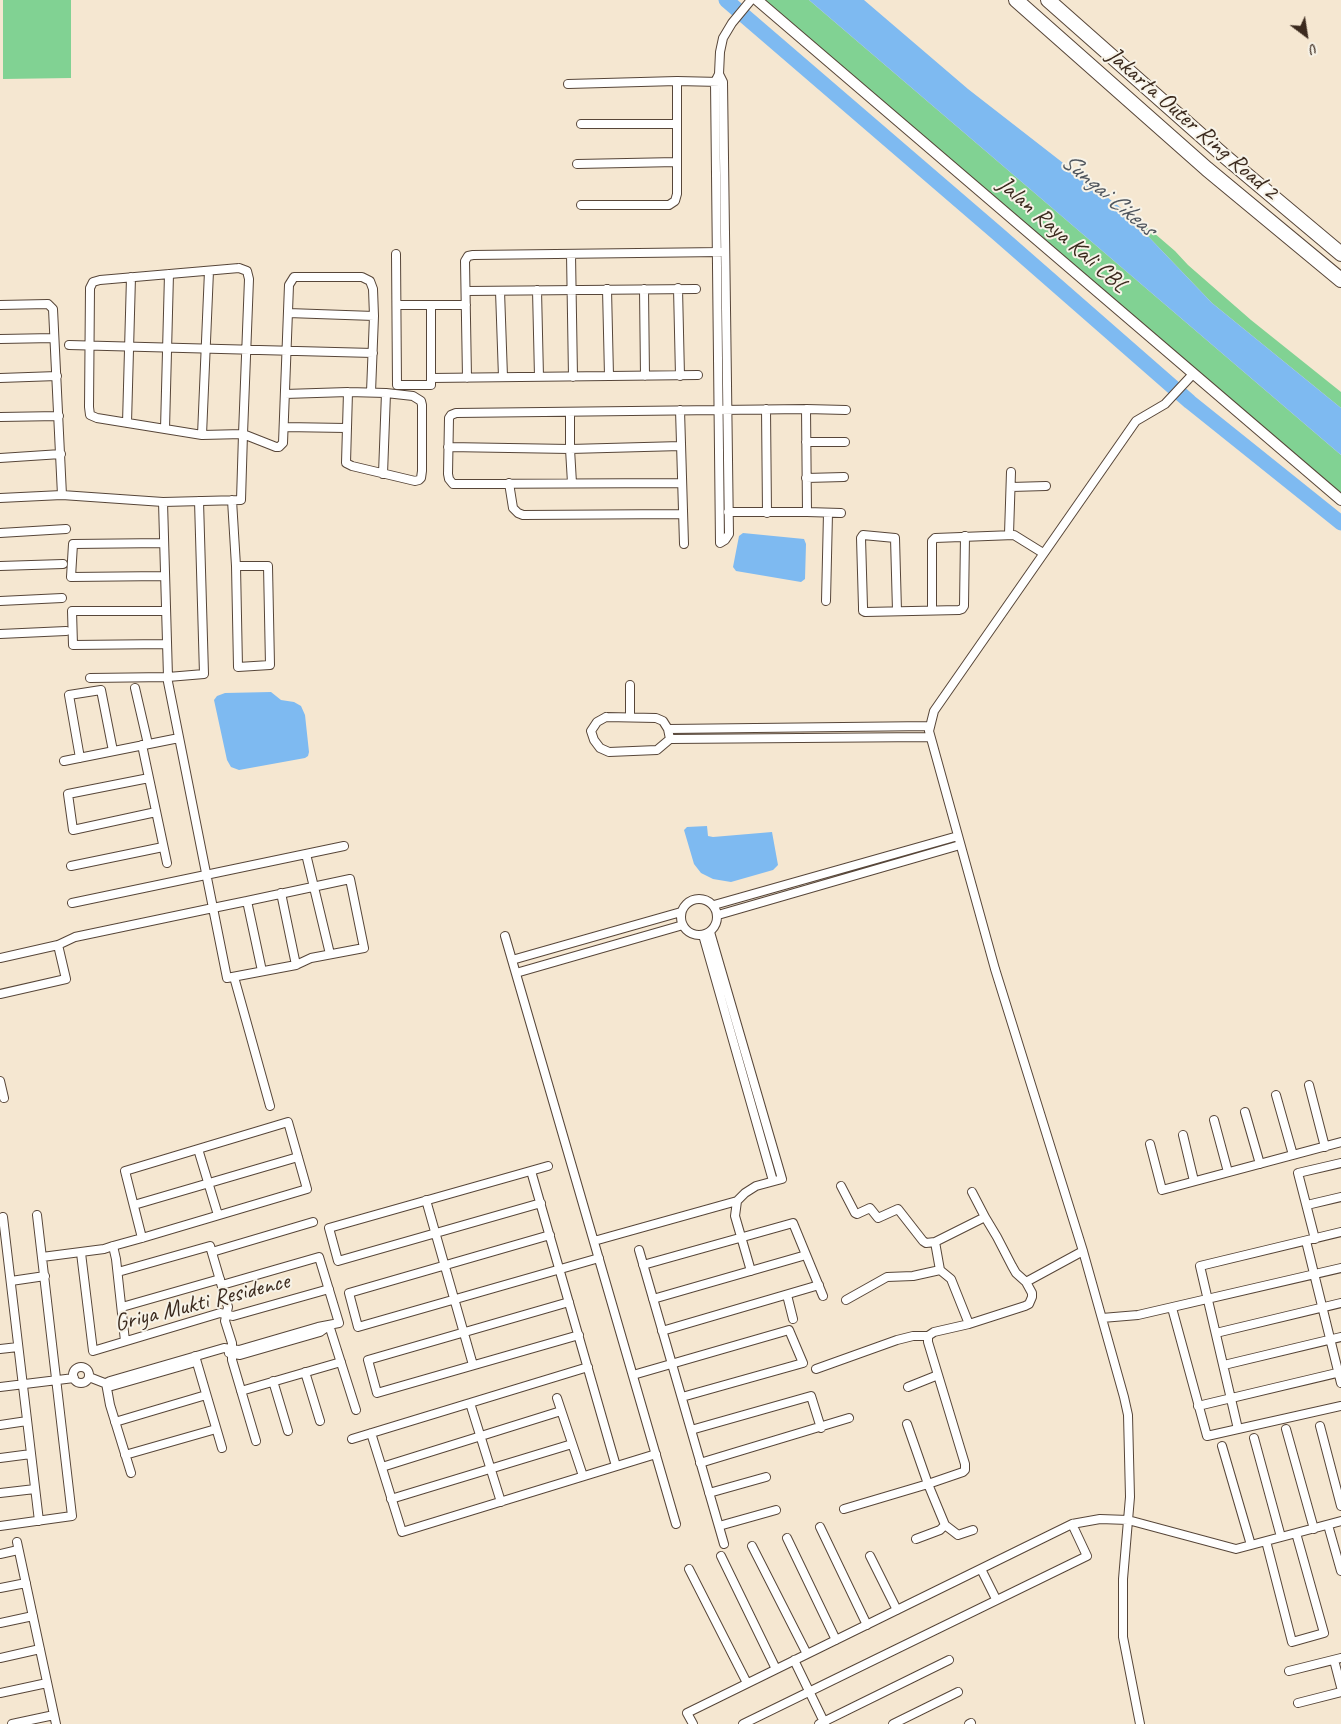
<!DOCTYPE html>
<html>
<head>
<meta charset="utf-8">
<style>
  body { margin:0 }
  #map { position:relative; width:1341px; height:1724px; overflow:hidden; background:#f5e7d1; font-family:Caveat,sans-serif }
  canvas { display:block }
  .north { position:absolute; left:1281px; top:10px; width:50px; height:50px; -webkit-text-stroke:4px #f7f3e8; paint-order:stroke; rotate:149deg; font-size:14px; font-weight:700; line-height:20px; text-align:center; color:#3b2a1e }
  .north::after { content:''; display:block; margin:auto; width:18px; height:22px; background:#3b2a1e; clip-path:polygon(50% 0,100% 100%,50% 72%,0 100%) }
</style>
</head>
<body>
<div id="map">
<canvas width="1341" height="1724"></canvas>
<div class="north">U</div>
</div>
<script>
const g = document.querySelector('canvas').getContext('2d');
g.lineJoin = 'round';
function fill(path, color) { g.fillStyle = color; g.fill(path, 'evenodd'); }
const poly = rows => new Path2D(rows.map(r => 'M' + r).join(''));
function strokePath(path, color, width, dash) { g.strokeStyle = color; g.lineWidth = width; g.lineCap = dash ? 'butt' : 'round'; g.setLineDash(dash || []); g.stroke(path); }
function write(font, color, halo, rows, align = 'center') {
  g.font = font + ' Caveat,sans-serif'; g.lineWidth = 4; g.setLineDash([]); g.textBaseline = 'middle'; g.strokeStyle = halo; g.fillStyle = color; for (const [text, x, y, turn = 0] of rows) {
    g.save(); g.translate(x, y); g.rotate((+turn || 0) * Math.PI / 180); g.textAlign = isNaN(turn) ? turn : align; if (halo) g.strokeText(text, 0, 0); g.fillText(text, 0, 0); g.restore();
  }
}
fill(poly([
  [3,0,71,0,71,78,3,79],
  [754,0,809,0,1341,455,1341,500],
  [1121,208,1125,208,1175,251,1188,265,1251,320,1341,392,1341,408,1212,303]
]), '#81d293');
fill(poly([
  [809,0,864,0,968,89,1121,208,1212,303,1341,408,1341,455],
  [743,533,804,539,806,544,805,579,801,582,736,571,733,567,739,536],
  [271,692,281,700,294,702,301,706,305,715,309,752,308,756,305,758,239,770,231,767,227,760,214,700,217,696,225,693],
  [707,826,708,836,713,837,772,832,778,865,773,870,731,882,713,879,701,873,694,864,684,830,687,827]
]), '#7ebaf1');
strokePath(poly([
  [726,0,998,234,1190,402,1341,523]
]), '#7ebaf1', 15);
const minor = poly([
  [719,74,723,82,729,534,725,540,720,543,715,82,719,74],
  [719,74,720,52,723,38,732,23,751,0],
  [568,84,677,81,720,82],
  [581,124,677,124],
  [577,164,677,162],
  [581,205,669,205,675,201,677,194,677,81],
  [396,254,397,385,431,385,431,305],
  [571,254,573,377],
  [239,268,247,271,249,279,243,434,202,435,97,418,90,415,89,407,90,288,93,282,100,280,239,268],
  [678,288,680,376],
  [607,289,609,376],
  [644,289,645,376],
  [537,290,539,377],
  [466,291,696,289],
  [500,291,503,377],
  [0,305,48,304,53,309,62,495],
  [397,305,466,305],
  [288,313,374,316],
  [0,339,54,338],
  [69,345,373,353],
  [0,378,57,376],
  [431,378,698,375],
  [467,378,465,261,468,256,473,255,721,252],
  [348,392,386,393,413,396,421,401,422,405,422,471,421,478,419,480,415,481,352,466,346,463,348,392],
  [285,394,348,392],
  [766,409,767,513],
  [806,409,846,410],
  [680,410,684,544],
  [570,412,570,449,572,483],
  [0,417,59,416],
  [127,423,131,277],
  [284,427,346,428],
  [165,429,169,274],
  [202,435,209,271],
  [806,442,845,442],
  [448,447,570,449,681,446],
  [0,458,61,454],
  [383,474,386,393],
  [806,478,844,477],
  [509,483,513,508,518,513,523,515,682,514],
  [682,483,453,484,449,479,448,474,449,418,451,415,456,413,806,409,807,512,728,512],
  [1011,487,1046,486],
  [0,498,62,495,163,502,241,500,243,434,276,447,279,447,283,443,289,285,294,277,362,277,370,281,373,289,374,316,371,392],
  [232,500,236,566,238,667,270,665,268,566,236,566],
  [163,502,168,677,204,674,199,501],
  [807,512,841,513],
  [0,533,66,529],
  [1009,534,1011,472],
  [164,543,73,544,71,577,165,576],
  [0,566,63,564],
  [0,601,62,598],
  [826,601,828,513],
  [932,610,932,541,935,538,1014,535,1043,553],
  [166,611,72,611,73,645,167,644],
  [897,611,895,538,863,535,861,538,863,607,863,611,865,612,959,610,962,609,964,606,965,536],
  [0,634,66,631],
  [90,678,168,677],
  [630,685,630,717],
  [135,688,148,744],
  [606,717,656,718,663,721,668,729,670,739,657,750,609,752,600,748,594,740,591,731,597,722,606,717],
  [668,729,930,726],
  [670,739,930,737],
  [142,745,167,863],
  [80,758,69,695,101,690,113,751],
  [64,761,179,738],
  [149,778,68,794,73,830,156,812],
  [306,854,330,954],
  [71,866,163,847],
  [281,893,296,965],
  '681 917a18 18 0 1 1 36 0a18 18 0 1 1-36 0Z',
  [247,901,262,971],
  [72,903,344,846],
  [714,905,958,836],
  [718,915,960,845],
  [710,932,782,1179,756,1186,745,1193,737,1201,735,1216,751,1271],
  [703,935,773,1181],
  [505,936,676,1524],
  [0,958,58,945,75,937,213,908,247,901,350,879,364,948,311,958,296,965,227,978,213,908,168,682],
  [512,960,681,912],
  [516,973,683,925],
  [234,977,270,1106],
  [0,994,66,979,58,945],
  [0,1081,4,1098],
  [1309,1085,1325,1147],
  [1276,1095,1293,1155],
  [1245,1112,1260,1164],
  [1214,1120,1228,1172],
  [1183,1135,1194,1181],
  [1150,1144,1162,1190,1341,1142],
  [198,1149,218,1215],
  [531,1171,616,1466],
  [841,1186,855,1213,857,1214,870,1208,878,1218,898,1209,923,1241,926,1243,935,1242,940,1270,951,1279,969,1324],
  [972,1192,985,1217],
  [426,1200,473,1365],
  [541,1203,338,1261,329,1228,548,1166],
  [134,1205,298,1157],
  [1307,1205,1341,1197],
  [3,1217,39,1521],
  [550,1235,349,1293,358,1327,599,1258],
  [1315,1239,1298,1173,1341,1163],
  [594,1241,737,1201],
  [1306,1241,1341,1383],
  [935,1242,985,1217,997,1237,1012,1266,1016,1273,1026,1282],
  [113,1246,116,1259,125,1341],
  [639,1250,724,1544],
  [212,1252,313,1222],
  [81,1253,93,1351,220,1313,233,1316,329,1289],
  [42,1257,104,1249,113,1246,142,1238,307,1189,288,1122,125,1171,142,1238],
  [643,1265,793,1223,823,1296],
  [118,1272,210,1246,228,1307,225,1321,232,1343,232,1360,256,1441],
  [11,1281,45,1276],
  [787,1295,793,1319],
  [653,1299,806,1255],
  [846,1300,887,1277,913,1276,940,1270],
  [569,1302,368,1360,377,1393,579,1335],
  [122,1307,220,1279],
  [1172,1308,1207,1436,1341,1406],
  [1102,1318,1138,1315,1341,1268],
  [329,1325,356,1410],
  [662,1331,819,1285],
  [1216,1333,1341,1303],
  [0,1349,18,1347],
  [229,1353,240,1355,320,1332,327,1327],
  [195,1356,222,1448],
  [1224,1365,1341,1337],
  '73 1375a8 8 0 1 1 16 0a8 8 0 1 1-16 0Z',
  [816,1369,897,1340,913,1336,928,1336],
  [305,1372,320,1421],
  [633,1375,789,1330,803,1363,682,1397],
  [89,1377,112,1386,192,1363],
  [273,1381,288,1431],
  [106,1383,110,1381,224,1348,239,1350,318,1327,339,1323,319,1257,222,1285],
  [106,1383,110,1405,131,1473],
  [0,1387,74,1378],
  [908,1387,938,1375],
  [241,1391,341,1362],
  [557,1398,583,1476],
  [470,1403,501,1502],
  [1198,1406,1341,1372],
  [115,1422,206,1395],
  [907,1424,928,1484,945,1525,940,1530,916,1539],
  [0,1425,27,1421],
  [1320,1426,1341,1506],
  [1238,1429,1200,1266,1341,1232],
  [1286,1429,1314,1529],
  [691,1430,811,1396,821,1428],
  [371,1433,402,1532,656,1454],
  [1254,1438,1281,1537],
  [352,1439,588,1367],
  [1222,1446,1251,1545],
  [125,1455,216,1429],
  [0,1458,31,1454],
  [700,1463,849,1418],
  [382,1467,561,1411],
  [0,1493,35,1489],
  [709,1493,766,1477],
  [391,1499,572,1444],
  [844,1509,928,1484,963,1472,965,1470,965,1464,928,1342,928,1336,934,1332,969,1324,1025,1306,1029,1304,1032,1297,1032,1293,1026,1282,1083,1251],
  [945,1525,958,1535,973,1530],
  [1328,1525,1341,1571],
  [0,1526,72,1516,37,1215],
  [719,1526,776,1510],
  [820,1527,867,1625],
  [787,1538,836,1640],
  [1266,1541,1292,1642,1324,1633,1296,1533],
  [17,1542,56,1724],
  [752,1546,807,1654],
  [0,1554,18,1550],
  [721,1556,776,1669],
  [870,1556,897,1610],
  [689,1569,747,1683],
  [981,1569,996,1599],
  [0,1588,26,1583],
  [0,1623,33,1616],
  [0,1658,40,1649],
  [794,1660,825,1724],
  [1334,1660,1341,1687],
  [1289,1671,1341,1658],
  [0,1693,47,1683],
  [1298,1703,1341,1692],
  [12,1724,54,1715],
  [693,1724,687,1713,1072,1524,1100,1519,1128,1520,1236,1549,1341,1521],
  [743,1724,1087,1556,1072,1524],
  [819,1724,949,1660],
  [893,1724,958,1692],
  [969,1724,971,1723],
  [1140,1724,1123,1637,1123,1579,1130,1497,1128,1415,1124,1397,1083,1251,995,969,929,731,934,711,1136,421,1165,404,1193,374]
]);
const secondary = poly([
  [757,0,1341,500]
]);
const motorway = poly([
  [1016,0,1207,169,1341,280],
  [1048,0,1222,154,1341,254]
]);
strokePath(minor, '#574639', 10);
strokePath(secondary, '#574639', 12);
strokePath(motorway, '#574639', 16);
strokePath(minor, '#fff', 8);
strokePath(secondary, '#fff', 10);
strokePath(motorway, '#fff', 14);
write('24px', '#3b2a1e', '#f7f3e8', [
  ["Jakarta Outer Ring Road 2",1192,124,41],
  ["Jalan Raya Kali CBL",1062,235,41],
  ["Griya Mukti Residence",202,1303,-14]
]);
write('italic 25px', '#4f555d', '#f7f3e8', [
  ["Sungai Cikeas",1108,195,40]
]);
</script>
</body>
</html>
